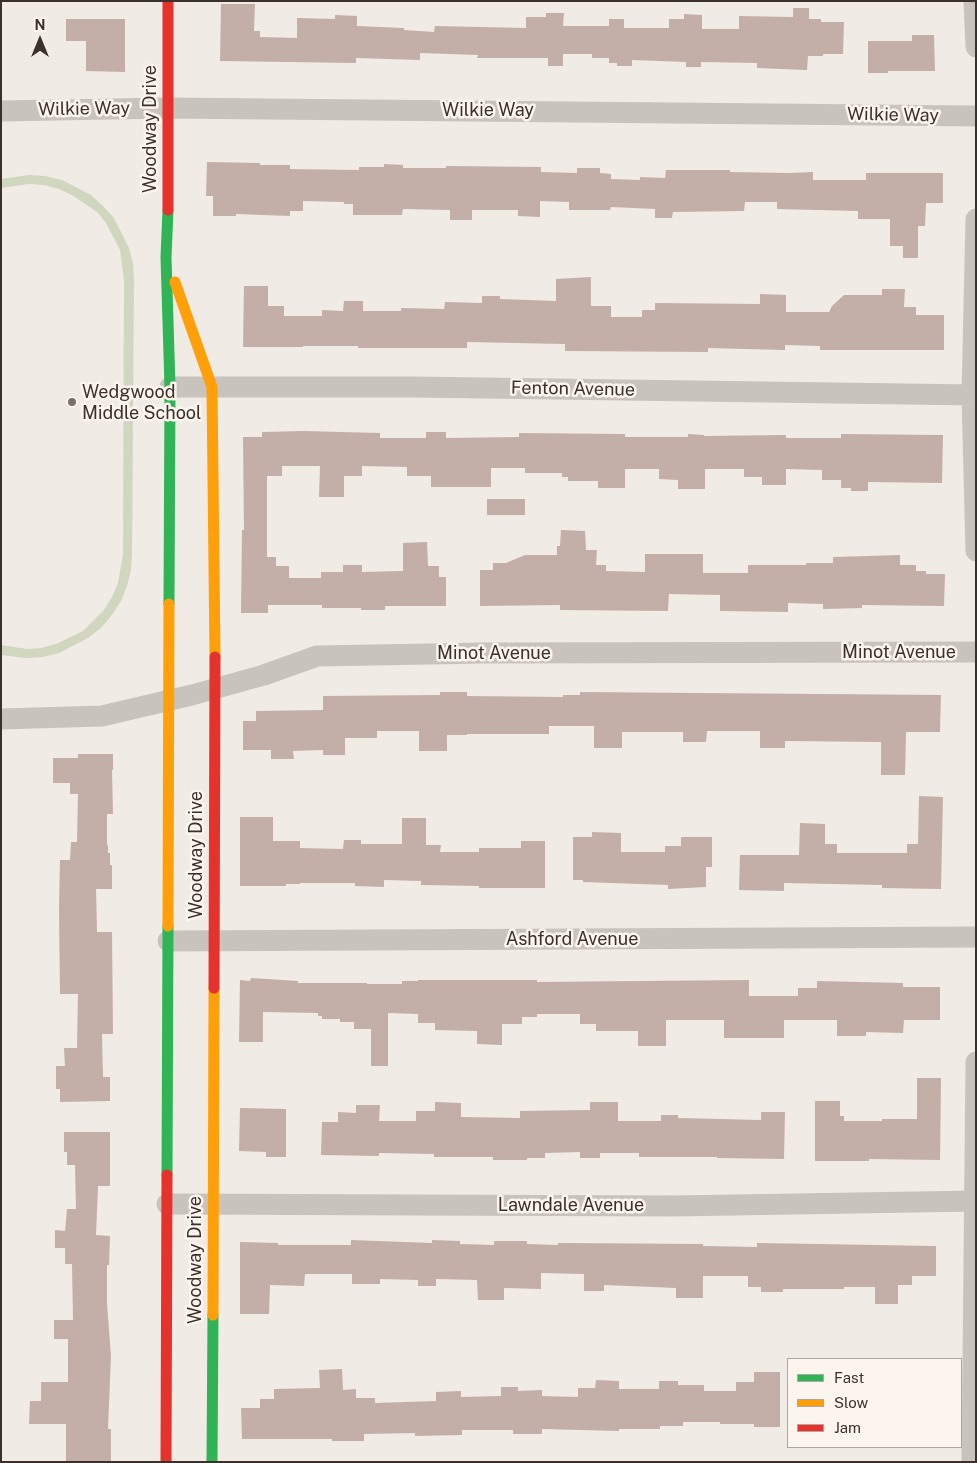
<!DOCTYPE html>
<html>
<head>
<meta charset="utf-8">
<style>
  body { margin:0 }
  #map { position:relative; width:977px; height:1463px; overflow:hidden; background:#f0ebe5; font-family:"Public Sans",sans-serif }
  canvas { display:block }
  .frame { position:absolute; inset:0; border:2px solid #3b302b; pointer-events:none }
  .legend { position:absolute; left:787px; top:1358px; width:175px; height:90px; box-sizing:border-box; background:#fbf5ee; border:1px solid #aea6a0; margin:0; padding:6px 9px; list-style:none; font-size:15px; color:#3b302b }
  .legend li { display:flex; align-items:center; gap:10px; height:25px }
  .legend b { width:25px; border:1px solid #aea6a0 }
  .north { position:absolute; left:15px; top:15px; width:50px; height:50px; -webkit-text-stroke:4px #fbf5ee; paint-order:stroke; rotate:0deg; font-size:14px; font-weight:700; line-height:20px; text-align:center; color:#3b302b }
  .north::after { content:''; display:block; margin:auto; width:18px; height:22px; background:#3b302b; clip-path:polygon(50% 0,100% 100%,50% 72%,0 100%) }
</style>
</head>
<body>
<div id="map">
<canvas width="977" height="1463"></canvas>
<div class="frame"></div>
<ul class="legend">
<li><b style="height:6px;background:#30b455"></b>Fast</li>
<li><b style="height:6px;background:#ff9f0a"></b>Slow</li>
<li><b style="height:6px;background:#e5322d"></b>Jam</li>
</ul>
<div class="north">N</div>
</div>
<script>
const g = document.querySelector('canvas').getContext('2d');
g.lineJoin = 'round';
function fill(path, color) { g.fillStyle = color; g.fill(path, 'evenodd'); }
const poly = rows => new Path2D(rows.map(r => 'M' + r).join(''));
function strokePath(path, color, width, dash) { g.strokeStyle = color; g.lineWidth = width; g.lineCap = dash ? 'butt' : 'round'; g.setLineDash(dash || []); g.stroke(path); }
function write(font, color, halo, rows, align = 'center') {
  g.font = font + ' "Public Sans",sans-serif'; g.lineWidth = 5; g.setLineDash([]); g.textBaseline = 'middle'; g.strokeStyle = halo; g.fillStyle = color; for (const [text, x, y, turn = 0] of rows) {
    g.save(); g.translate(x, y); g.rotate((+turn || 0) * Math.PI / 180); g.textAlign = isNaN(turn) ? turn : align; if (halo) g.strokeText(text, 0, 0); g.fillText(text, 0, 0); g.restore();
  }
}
fill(poly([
  [29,175,45,176,62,180,91,195,103,206,114,218,129,248,133,263,134,280,132,554,131,570,127,586,121,601,112,615,101,628,88,638,59,653,43,657,26,658,1,655,1,645,27,649,41,648,56,644,83,631,104,610,112,597,118,583,123,554,124,280,120,250,106,223,97,212,72,195,59,189,44,185,29,184,1,188,1,179]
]), '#d1d6bf');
fill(poly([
  [221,4,255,4,254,31,260,31,260,37,297,38,297,18,335,19,335,15,357,16,357,26,404,28,404,30,434,32,435,26,526,28,526,17,546,17,546,13,564,13,563,26,609,26,609,19,624,19,624,28,669,28,669,19,684,19,684,14,702,15,702,29,739,29,739,16,793,17,793,8,809,8,809,19,821,19,821,22,844,22,843,54,823,54,823,56,808,56,807,70,757,68,757,63,701,62,701,67,686,67,686,62,632,60,632,66,617,66,617,63,609,63,609,58,592,58,592,54,563,54,563,66,548,66,548,58,477,58,478,55,420,53,420,60,356,58,356,63,220,61],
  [66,19,125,19,125,72,86,71,86,41,66,41],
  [912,35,934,35,935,71,888,71,888,73,868,73,868,41,912,41],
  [207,162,260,163,260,165,290,165,290,169,359,170,359,167,384,167,384,164,403,165,403,168,446,168,446,166,541,167,541,172,577,173,577,168,600,168,600,173,611,174,611,179,640,180,640,177,665,178,666,170,730,170,730,172,789,173,813,172,813,180,866,180,866,173,943,173,943,203,926,203,925,226,918,226,918,258,903,258,903,246,890,246,890,219,858,219,858,211,777,209,777,202,745,202,744,211,673,212,672,218,655,218,655,209,611,207,610,210,569,210,569,202,540,201,540,217,518,216,518,210,472,210,472,220,450,220,450,210,403,209,402,215,353,215,353,204,344,204,344,202,303,201,303,211,290,211,290,216,236,214,236,216,213,216,213,196,206,196],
  [591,277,591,306,611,306,611,317,642,317,642,310,655,310,655,303,760,304,760,294,786,295,786,312,829,312,832,306,844,295,882,295,882,289,905,289,904,307,916,307,916,315,944,315,944,350,820,350,820,346,785,345,785,350,708,348,708,352,565,351,565,344,467,342,467,348,358,348,358,346,303,346,303,347,243,347,244,286,268,286,268,306,284,306,284,316,322,316,322,310,343,311,344,301,363,301,363,311,401,311,401,308,444,309,445,302,482,303,482,296,500,296,500,299,556,301,556,279],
  [303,431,380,433,380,438,426,438,426,432,446,432,446,438,519,437,519,433,625,434,625,437,688,437,688,434,704,435,704,436,786,435,786,438,841,438,841,434,943,435,942,483,868,482,868,491,851,491,851,488,841,488,841,480,822,480,822,470,786,469,786,485,762,485,762,477,744,477,744,469,705,469,705,489,678,489,678,480,659,479,659,469,625,469,625,488,598,488,598,481,568,481,568,477,562,477,562,473,525,473,525,468,491,468,491,487,431,487,431,476,407,476,407,467,362,466,362,476,344,476,344,497,319,497,320,466,282,466,282,476,267,476,267,557,276,557,276,566,289,566,289,578,321,578,321,572,343,572,343,565,362,565,362,572,403,571,403,543,427,542,428,566,439,566,439,577,446,577,446,606,385,606,385,610,361,610,361,608,322,608,322,605,268,605,268,613,241,613,242,530,244,530,243,437,262,437,262,432],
  [487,499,525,499,525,515,487,515],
  [561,530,585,531,586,550,597,550,596,565,606,565,606,571,645,572,645,554,703,554,703,573,748,573,748,565,806,565,806,563,833,563,833,557,900,555,900,565,916,565,916,571,926,571,926,574,945,574,944,606,862,605,862,608,823,609,823,604,788,603,788,612,720,611,720,595,669,594,668,611,560,610,560,605,480,606,480,570,493,570,493,563,506,563,525,555,557,555,557,546,560,546],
  [440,692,467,692,467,696,563,697,563,695,580,695,580,692,941,695,940,732,906,732,905,775,881,775,881,742,785,741,785,748,760,748,760,731,707,731,706,742,683,742,683,732,622,732,622,748,594,748,594,726,549,726,549,734,467,734,467,735,447,735,447,751,419,751,419,731,377,731,377,738,345,738,345,755,323,755,323,750,293,751,294,759,271,759,271,750,243,750,243,721,256,721,256,711,323,710,323,696,440,695],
  [78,754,113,754,113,770,112,770,113,814,107,814,107,845,108,845,108,853,110,853,110,865,112,865,112,889,96,889,97,932,112,932,113,1034,102,1034,103,1077,110,1077,110,1101,60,1102,60,1089,56,1089,56,1066,65,1066,64,1048,77,1048,78,994,60,994,59,908,60,860,70,860,71,842,77,842,78,794,70,794,70,783,53,783,53,758,78,758],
  [919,796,943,797,941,889,882,888,882,885,784,883,784,891,739,890,740,855,799,855,800,823,825,824,825,844,837,844,837,853,907,853,907,844,918,844],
  [240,817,273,817,273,841,300,841,300,848,343,849,344,840,361,840,361,844,402,844,402,818,426,818,426,845,441,845,440,852,479,852,479,848,521,848,521,841,545,841,545,888,479,888,479,886,421,885,421,881,384,880,384,887,355,886,355,883,300,883,300,884,286,884,286,886,240,886],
  [592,832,621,833,621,852,665,852,665,846,681,846,681,837,712,837,712,867,706,867,706,887,668,889,668,885,583,882,583,880,573,880,573,837,592,837],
  [251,978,298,981,298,983,367,983,367,984,402,984,402,981,418,981,418,980,537,980,537,982,749,980,749,996,798,996,798,988,817,988,817,981,903,983,903,987,940,987,940,1020,904,1020,903,1033,866,1032,866,1036,837,1036,837,1020,784,1020,784,1038,724,1038,724,1020,666,1020,666,1046,638,1046,638,1031,596,1031,596,1024,580,1024,580,1014,537,1014,537,1017,522,1017,522,1024,502,1024,502,1045,477,1044,477,1031,435,1030,435,1023,418,1023,418,1014,388,1013,388,1066,371,1066,371,1029,354,1029,354,1022,340,1022,340,1019,322,1019,322,1016,318,1016,318,1013,263,1012,263,1042,239,1042,240,980,250,981],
  [917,1078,941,1078,940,1160,869,1159,869,1161,815,1161,815,1101,840,1101,840,1116,844,1116,844,1121,882,1121,882,1119,917,1119],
  [435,1102,461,1103,461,1117,520,1118,520,1111,590,1110,590,1102,618,1102,618,1121,661,1121,661,1115,678,1115,678,1118,761,1120,761,1112,785,1112,784,1159,717,1158,717,1157,639,1157,639,1153,600,1153,600,1158,580,1158,580,1152,545,1153,545,1158,527,1158,527,1160,493,1160,493,1157,434,1157,434,1154,379,1153,379,1156,321,1155,322,1122,338,1122,338,1112,356,1113,356,1105,380,1105,379,1121,416,1121,416,1111,435,1111],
  [240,1108,286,1109,286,1157,266,1157,266,1152,239,1151],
  [64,1132,110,1132,110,1186,98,1186,96,1235,110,1236,109,1265,107,1265,107,1304,111,1356,108,1429,111,1429,111,1462,66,1462,66,1424,29,1424,30,1401,41,1401,41,1382,68,1382,68,1339,54,1339,54,1320,73,1320,72,1264,65,1264,65,1248,55,1248,55,1230,65,1231,67,1209,76,1209,75,1165,67,1165,67,1152,64,1152],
  [351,1240,432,1243,432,1240,460,1241,460,1244,494,1245,494,1241,527,1241,527,1244,558,1245,558,1243,703,1244,703,1246,757,1247,757,1243,936,1246,936,1276,912,1276,912,1285,898,1285,898,1304,875,1304,875,1287,844,1287,844,1289,783,1289,783,1292,761,1292,761,1287,748,1287,748,1276,703,1276,703,1298,676,1298,676,1288,604,1285,604,1291,584,1291,584,1274,541,1273,541,1289,504,1288,504,1300,478,1300,477,1280,436,1279,436,1286,418,1286,418,1280,380,1279,380,1284,352,1284,352,1274,305,1274,304,1286,270,1285,269,1314,240,1314,240,1242,278,1243,278,1245,351,1245],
  [342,1369,343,1390,356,1389,356,1398,375,1398,375,1403,436,1401,436,1392,461,1391,461,1397,501,1396,501,1387,518,1387,518,1391,542,1390,542,1396,578,1397,578,1388,595,1388,596,1380,619,1381,619,1389,659,1389,659,1381,678,1381,678,1385,704,1385,704,1391,736,1391,736,1382,754,1382,754,1372,780,1372,780,1427,754,1427,754,1424,720,1424,720,1422,683,1422,683,1426,660,1426,660,1429,619,1429,619,1431,542,1429,542,1434,513,1434,513,1430,462,1430,462,1435,415,1436,415,1433,364,1434,364,1441,332,1441,332,1439,242,1439,241,1408,260,1408,260,1399,274,1399,274,1389,320,1388,319,1370]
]), '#c3afa7');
strokePath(poly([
  [974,1,976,47],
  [1,111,167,108,976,116],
  [976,219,972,395,976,551],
  [170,387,414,387,976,395],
  [1,719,102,716,192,695,264,675,317,656,485,653,976,652],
  [168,941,976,937],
  [167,1204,673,1206,976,1201],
  [972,1462,976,1062]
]), '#c9c3be', 21);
strokePath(poly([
  [168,210,166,257,170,387,169,604],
  [167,1175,168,926],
  [212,1462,213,1315]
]), '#30b455', 11);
strokePath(poly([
  [175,282,212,387,215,657],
  [168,926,169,604],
  [213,1315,214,988]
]), '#ff9f0a', 11);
strokePath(poly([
  [168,210,168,1],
  [214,988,215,657],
  [166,1462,167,1175]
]), '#e5322d', 11);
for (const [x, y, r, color] of [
  [72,402,5,"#7a716c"]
]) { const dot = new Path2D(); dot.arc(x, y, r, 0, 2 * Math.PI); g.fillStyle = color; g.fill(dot); strokePath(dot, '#fbf5ee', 2); }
write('18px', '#3b302b', '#fbf5ee', [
  ["Wilkie Way",84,109,-1],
  ["Wilkie Way",488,110],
  ["Wilkie Way",893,115,1],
  ["Woodway Drive",150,129,-90],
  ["Fenton Avenue",573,389,1],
  ["Minot Avenue",899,652],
  ["Minot Avenue",494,653],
  ["Woodway Drive",196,855,-90],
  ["Ashford Avenue",572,939],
  ["Lawndale Avenue",571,1205],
  ["Woodway Drive",195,1260,-90]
]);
write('18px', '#3b302b', '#fbf5ee', [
  ["Wedgwood",82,392],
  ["Middle School",82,413]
], 'left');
</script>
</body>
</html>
